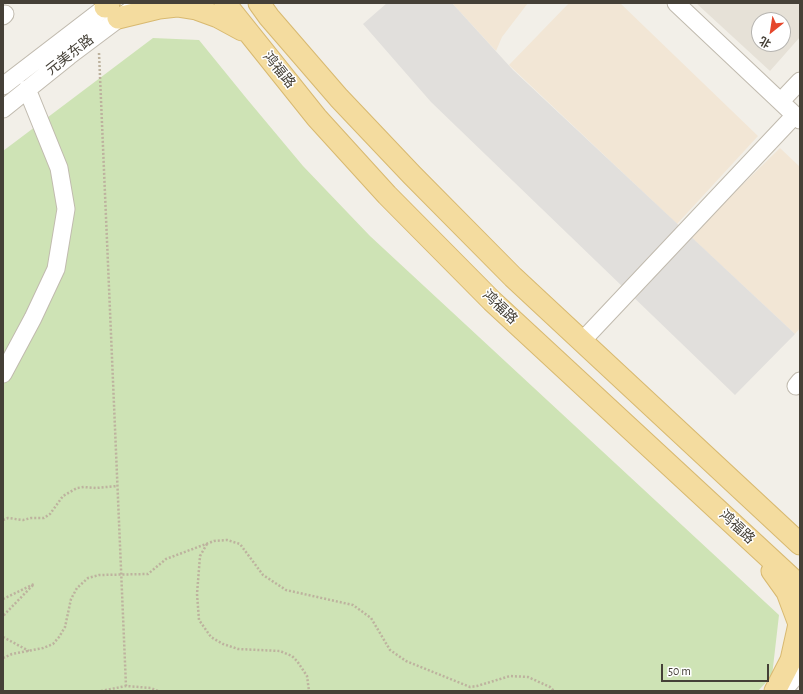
<!DOCTYPE html>
<html>
<head>
<meta charset="utf-8">
<style>
  body { margin:0 }
  #map { position:relative; width:803px; height:694px; overflow:hidden; background:#f2efe8; font-family:"Alegreya Sans","Noto Sans SC",sans-serif }
  canvas { display:block }
  .frame { position:absolute; inset:0; border:4px solid #454037; pointer-events:none }
  .north { position:absolute; left:751px; top:12px; width:40px; height:40px; box-sizing:border-box; background:#fff; border:1px solid #b5b3af; border-radius:50%; rotate:210deg; font-size:11px; font-weight:700; line-height:16px; text-align:center; color:#454037 }
  .north::after { content:''; display:block; margin:auto; width:14px; height:18px; background:#e5472c; clip-path:polygon(50% 0,100% 100%,50% 72%,0 100%) }
  .scale { position:absolute; left:661px; top:664px; width:108px; height:18px; box-sizing:border-box; border:2px solid #454037; border-top:0; padding-left:5px; font-size:12px; line-height:14px; white-space:nowrap; color:#454037; -webkit-text-stroke:3px #fff; paint-order:stroke }
</style>
</head>
<body>
<div id="map">
<canvas width="803" height="694"></canvas>
<div class="frame"></div>
<div class="north">北</div>
<div class="scale">50 m</div>
</div>
<script>
const g = document.querySelector('canvas').getContext('2d');
g.lineJoin = 'round';
function fill(path, color) { g.fillStyle = color; g.fill(path, 'evenodd'); }
const poly = rows => new Path2D(rows.map(r => 'M' + r).join(''));
function strokePath(path, color, width, dash) { g.strokeStyle = color; g.lineWidth = width; g.lineCap = dash ? 'butt' : 'round'; g.setLineDash(dash || []); g.stroke(path); }
function write(font, color, halo, rows, align = 'center') {
  g.font = font + ' "Alegreya Sans","Noto Sans SC",sans-serif'; g.lineWidth = 3; g.setLineDash([]); g.textBaseline = 'middle'; g.strokeStyle = halo; g.fillStyle = color; for (const [text, x, y, turn = 0] of rows) {
    g.save(); g.translate(x, y); g.rotate((+turn || 0) * Math.PI / 180); g.textAlign = isNaN(turn) ? turn : align; if (halo) g.strokeText(text, 0, 0); g.fillText(text, 0, 0); g.restore();
  }
}
fill(poly([
  [696,3,800,3,800,37,770,71],
  [759,20,783,20,783,44,759,44]
]), '#e6e1d7');
fill(poly([
  [452,3,528,3,502,37,496,51],
  [569,3,620,3,758,136,677,224,509,65],
  [780,148,800,167,800,328,795,334,690,236]
]), '#f2e6d5');
fill(poly([
  [153,38,199,40,247,99,303,166,370,236,779,615,772,676,758,691,3,691,3,151]
]), '#cee3b5');
fill(poly([
  [387,3,452,3,513,70,795,334,735,395,431,102,363,24]
]), '#e1dfdc');
const minor = poly([
  [676,3,800,120],
  [3,16,5,14],
  [3,86,111,3],
  [781,101,800,81],
  [3,109,69,56,129,11],
  [582,341,795,115],
  [3,374,33,318,56,269,66,209,59,168,27,89],
  [796,386,800,381],
  [783,691,800,671]
]);
const major = poly([
  [225,3,317,118,387,195,492,301,800,586],
  [259,3,269,17,339,98,412,175,513,277,800,544],
  [105,7,109,3],
  [118,18,159,8,177,6,196,9,218,17,242,30],
  [772,571,787,592,799,624,791,660,775,691]
]);
strokePath(minor, '#c0baae', 19);
strokePath(major, '#d8b970', 23);
strokePath(poly([
  [99,53,126,686],
  [3,520,8,518,23,520,31,518,44,518,50,514,63,496,77,488,84,487,96,488,117,486],
  [207,544,200,556,197,594,199,620,211,637,223,644,238,649,280,651,292,656,297,661,307,676,309,691],
  [3,599,34,584,3,616],
  [3,637,29,651],
  [3,658,12,654,43,648,53,644,59,637,65,627,71,599,77,588,88,578,99,575,148,574,166,559,214,541,227,540,240,544,263,575,286,590,353,605,371,618,390,650,406,661,470,687,477,686,510,676,528,677,550,687,554,691],
  [101,691,126,686,151,688,158,691]
]), '#bdb29e', 2.5, [2, 2]);
strokePath(minor, '#fff', 17);
strokePath(major, '#f4dc9f', 21);
write('14px', '#454037', '#fff', [
  ["元美东路",70,55,-38],
  ["鸿福路",279,70,51],
  ["鸿福路",500,307,44],
  ["鸿福路",737,527,43]
]);
</script>
</body>
</html>
